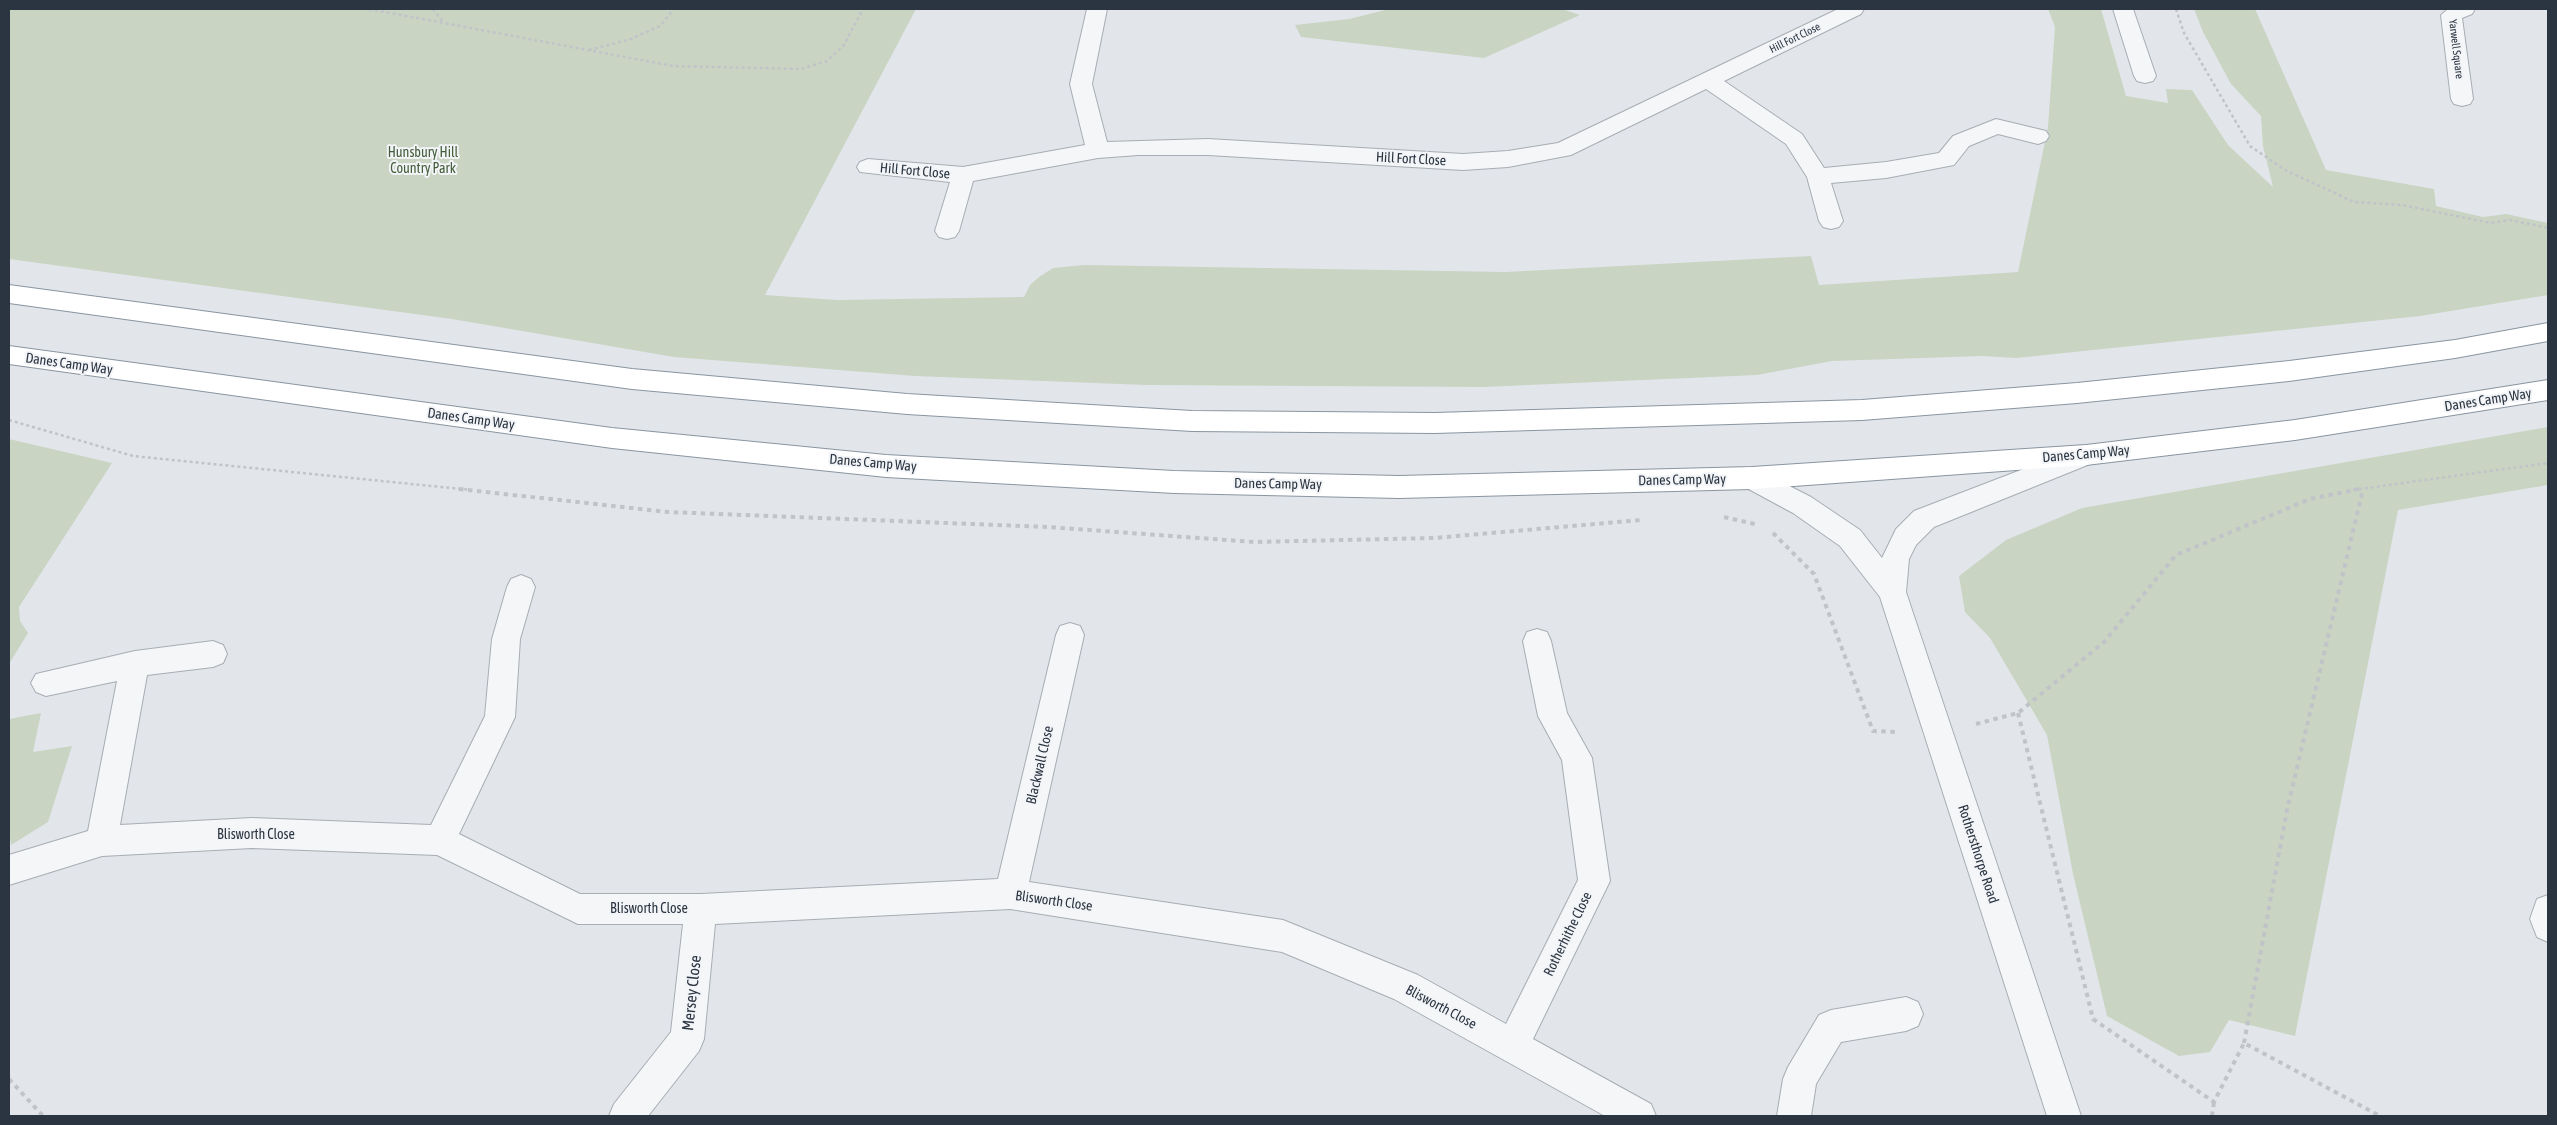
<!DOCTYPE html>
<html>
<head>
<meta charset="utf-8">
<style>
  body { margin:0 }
  #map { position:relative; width:2557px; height:1125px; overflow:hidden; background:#e2e6ea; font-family:"Asap Condensed",sans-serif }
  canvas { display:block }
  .frame { position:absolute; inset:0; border:10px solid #2a3541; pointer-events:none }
</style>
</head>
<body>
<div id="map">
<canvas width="2557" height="1125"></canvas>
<div class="frame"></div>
</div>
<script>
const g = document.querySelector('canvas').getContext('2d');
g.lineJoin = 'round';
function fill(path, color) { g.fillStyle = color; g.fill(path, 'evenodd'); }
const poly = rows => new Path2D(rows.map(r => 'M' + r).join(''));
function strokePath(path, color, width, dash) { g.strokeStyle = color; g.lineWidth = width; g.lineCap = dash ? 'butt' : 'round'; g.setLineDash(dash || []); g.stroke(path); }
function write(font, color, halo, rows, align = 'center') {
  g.font = font + ' "Asap Condensed",sans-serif'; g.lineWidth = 4; g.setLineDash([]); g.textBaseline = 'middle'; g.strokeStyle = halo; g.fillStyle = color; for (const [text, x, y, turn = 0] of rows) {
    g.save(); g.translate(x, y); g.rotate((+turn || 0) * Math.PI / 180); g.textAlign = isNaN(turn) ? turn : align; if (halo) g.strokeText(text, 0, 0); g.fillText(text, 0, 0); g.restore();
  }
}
fill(poly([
  [9,9,916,9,765,295,837,300,1024,297,1030,285,1039,277,1053,268,1084,265,1506,272,1811,256,1819,285,2018,272,2048,127,2055,27,2048,9,2101,9,2126,96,2168,103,2166,89,2192,90,2228,145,2273,187,2263,146,2261,116,2231,84,2203,32,2194,9,2255,9,2326,170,2434,189,2436,206,2483,217,2506,214,2548,223,2548,295,2420,316,2016,358,1982,356,1832,361,1757,375,1483,387,1146,385,915,376,674,357,452,319,9,259],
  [1389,9,1562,9,1580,15,1484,58,1301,37,1295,25,1349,19],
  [2548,427,2548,485,2398,510,2295,1036,2229,1020,2210,1052,2179,1056,2107,1016,2073,874,2047,735,1990,638,1965,612,1959,576,2006,540,2082,508],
  [9,439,112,463,19,607,20,621,28,633,9,664],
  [41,713,33,752,72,746,48,822,11,845,9,828,9,719]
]), '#c9d4c3');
const minor = poly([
  [1087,9,1107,9,1092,84,1107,142,1208,139,1463,154,1508,151,1558,143,1838,9,1864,9,1861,14,1724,81,1802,134,1824,168,1886,162,1939,153,1953,136,1996,119,2046,131,2049,136,2046,141,2038,144,1998,134,1969,146,1954,165,1886,178,1831,183,1843,221,1839,227,1831,229,1823,227,1819,221,1807,177,1786,144,1706,89,1571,155,1508,167,1463,170,1208,155,1138,155,1098,158,973,181,959,231,955,237,947,239,939,237,935,231,950,182,860,172,857,167,860,162,868,159,963,167,1085,145,1070,84,1087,9],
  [2113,9,2133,9,2156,76,2153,81,2145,83,2137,81,2134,76,2113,9],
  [2448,9,2475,9,2472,14,2462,18,2473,99,2470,104,2462,106,2454,104,2451,99,2441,15,2448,9],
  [2086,445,2095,448,2099,455,2095,462,1934,527,1916,545,1909,559,1906,592,2081,1116,2047,1116,1880,597,1840,546,1793,513,1743,486,1739,478,1743,470,1752,467,1811,497,1860,530,1882,558,1896,529,1914,511,2086,445],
  [521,575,531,579,535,587,520,639,515,717,459,834,580,894,701,894,998,879,1056,635,1060,626,1070,623,1080,626,1084,635,1029,882,1283,920,1418,975,1506,1024,1578,880,1562,760,1538,716,1523,641,1527,632,1537,629,1547,632,1551,641,1567,713,1592,758,1610,881,1533,1039,1651,1104,1656,1116,1605,1116,1394,999,1282,952,1010,909,715,924,704,1039,699,1051,648,1116,609,1116,614,1104,671,1032,683,924,578,924,437,855,252,848,102,856,9,885,9,855,88,831,117,681,46,696,36,692,31,683,36,674,135,651,213,641,223,645,227,654,223,663,213,667,147,675,120,825,252,818,431,825,485,716,492,639,507,587,511,579,521,575],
  [2548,895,2548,942,2537,937,2530,919,2537,899,2548,895],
  [1906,997,1918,1002,1923,1014,1918,1026,1906,1031,1841,1042,1816,1084,1811,1116,1777,1116,1783,1079,1788,1067,1819,1015,1831,1010,1906,997]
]);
const highway = poly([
  [9,285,632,369,907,394,1192,411,1435,413,1862,400,2077,383,2289,361,2455,340,2548,323,2548,341,2455,358,2289,381,2077,403,1862,420,1435,433,1192,431,907,414,632,389,9,303,9,285],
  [9,346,612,428,886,455,1174,471,1399,476,1752,467,2086,445,2295,420,2548,380,2548,400,2295,440,2086,465,1752,489,1399,498,1174,493,886,477,612,448,9,364,9,346]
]);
strokePath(minor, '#a7adb4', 2);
strokePath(highway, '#8a95a0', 2);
strokePath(poly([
  [369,9,673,66,801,69,827,61,844,45,863,9],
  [433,9,443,22],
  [2176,9,2184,33,2250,146,2285,170,2354,202,2402,205,2491,223,2510,220,2548,228],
  [589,50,631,39,660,26,674,9],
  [9,420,133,456,471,490],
  [2353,490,2548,463]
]), '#c0c4c8', 2.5, [3, 3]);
strokePath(poly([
  [459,489,668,512,1048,527,1254,542,1434,538,1641,520],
  [1724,517,1759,525],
  [1773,533,1814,574,1873,731,1896,732],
  [2018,713,2093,1019,2214,1102,2244,1043,2380,1116],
  [1976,724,2018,713,2104,642,2176,555,2310,499,2359,489],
  [2244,1043,2287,810,2363,489],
  [9,1079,43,1116],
  [2212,1116,2214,1102]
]), '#c0c4c8', 4, [4.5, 4.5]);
fill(minor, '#f5f6f8');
fill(highway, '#fff');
write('11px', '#2a3541', '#f2f4f7', [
  ["Hill Fort Close",1795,38,-26],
  ["Yarwell Square",2456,49,83]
]);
write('14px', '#425d38', '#f2f4f7', [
  ["Hunsbury Hill",423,153],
  ["Country Park",423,169]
]);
write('14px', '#2a3541', '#f2f4f7', [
  ["Hill Fort Close",1411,159,3],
  ["Hill Fort Close",915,171,5],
  ["Danes Camp Way",69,364,8],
  ["Danes Camp Way",2488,400,-9],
  ["Danes Camp Way",471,419,8],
  ["Danes Camp Way",2086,454,-5],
  ["Danes Camp Way",873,463,5],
  ["Danes Camp Way",1682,480,-1],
  ["Danes Camp Way",1278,484,1],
  ["Blackwall Close",1040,765,-77],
  ["Blisworth Close",256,835],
  ["Rothersthorpe Road",1978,854,72],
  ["Blisworth Close",1054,901,8],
  ["Blisworth Close",649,909],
  ["Rotherhithe Close",1568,934,-64],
  ["Blisworth Close",1441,1007,28]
]);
write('16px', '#2a3541', '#f2f4f7', [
  ["Mersey Close",692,993,-84]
]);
</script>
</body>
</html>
